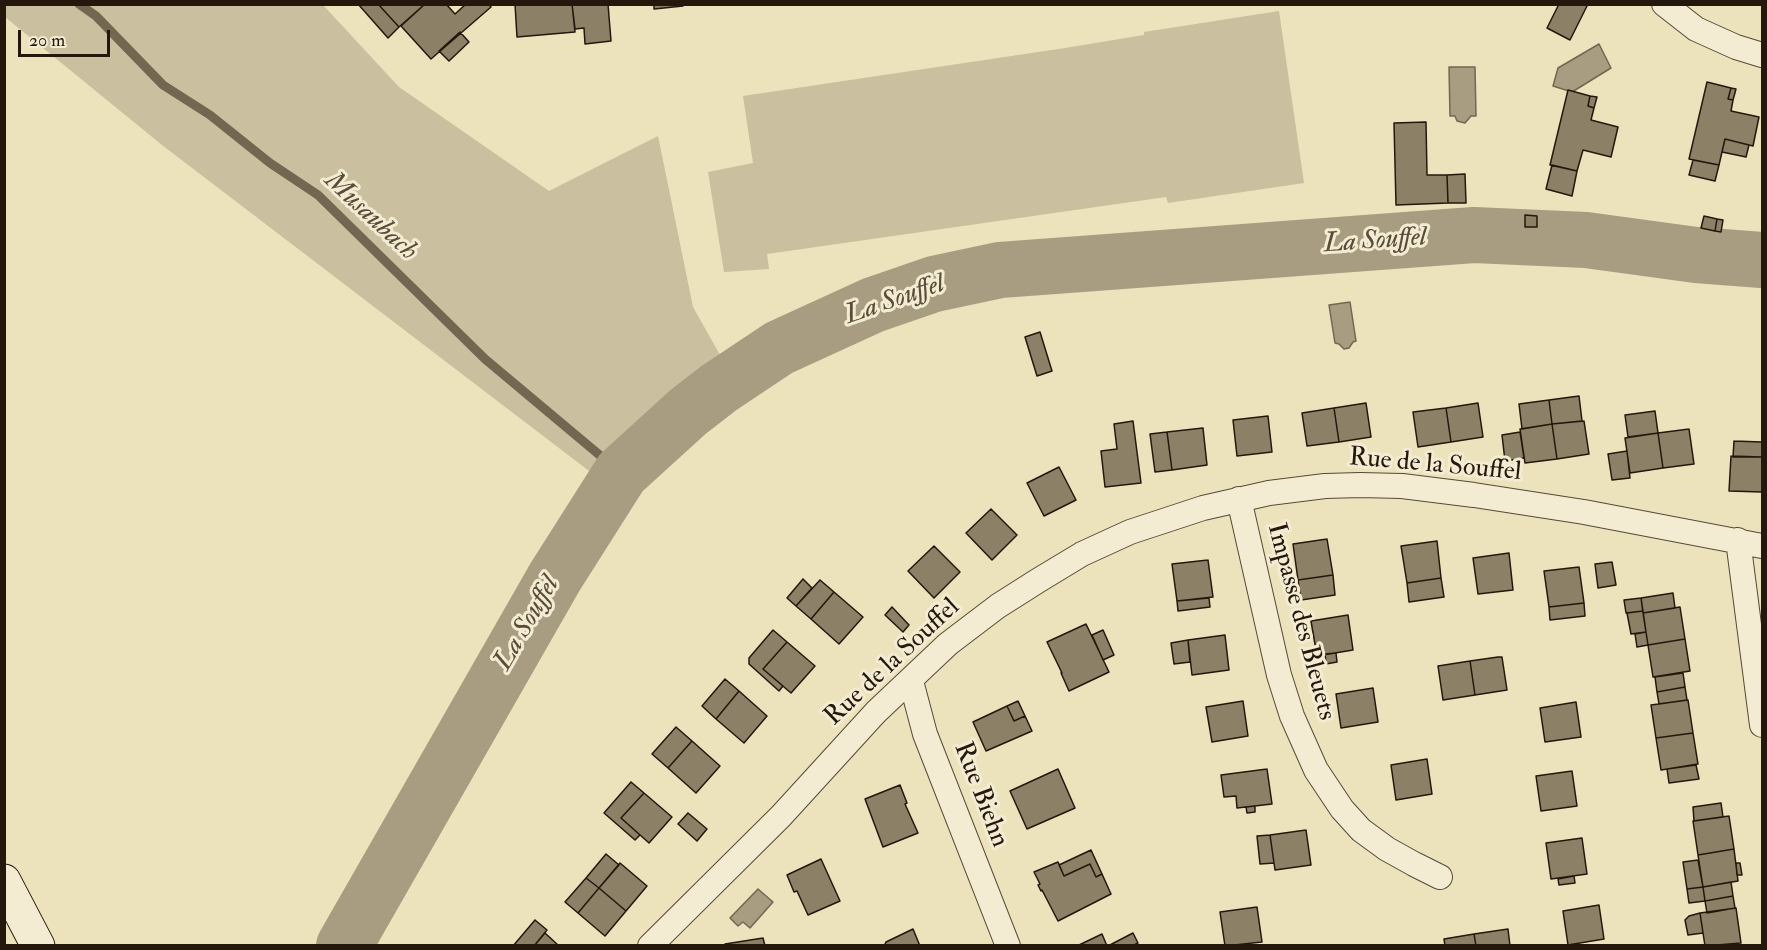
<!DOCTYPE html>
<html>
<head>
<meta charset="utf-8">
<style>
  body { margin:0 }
  #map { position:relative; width:1767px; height:950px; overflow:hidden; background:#ece2bc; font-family:"IM FELL Double Pica",serif }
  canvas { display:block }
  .frame { position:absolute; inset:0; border:6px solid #24170b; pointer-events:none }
  .scale { position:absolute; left:18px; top:30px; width:92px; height:27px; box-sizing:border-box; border:3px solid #24170b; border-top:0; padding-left:8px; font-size:18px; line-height:21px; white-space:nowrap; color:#24170b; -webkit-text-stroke:4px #f3ecd3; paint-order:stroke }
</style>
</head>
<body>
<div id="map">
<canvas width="1767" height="950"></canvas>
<div class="frame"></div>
<div class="scale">20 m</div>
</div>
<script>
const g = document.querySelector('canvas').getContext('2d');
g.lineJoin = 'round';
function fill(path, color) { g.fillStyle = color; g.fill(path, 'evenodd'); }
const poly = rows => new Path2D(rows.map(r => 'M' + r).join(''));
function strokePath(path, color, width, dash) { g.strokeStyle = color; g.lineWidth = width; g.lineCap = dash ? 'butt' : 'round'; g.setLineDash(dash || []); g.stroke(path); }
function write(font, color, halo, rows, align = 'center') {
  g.font = font + ' "IM FELL Double Pica",serif'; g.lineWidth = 6; g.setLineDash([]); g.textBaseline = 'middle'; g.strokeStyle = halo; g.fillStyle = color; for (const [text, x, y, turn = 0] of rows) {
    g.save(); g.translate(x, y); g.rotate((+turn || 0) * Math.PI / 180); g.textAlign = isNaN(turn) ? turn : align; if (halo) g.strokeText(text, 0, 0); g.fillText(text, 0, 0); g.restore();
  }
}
fill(poly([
  [4,5,323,5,399,87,549,191,658,136,693,307,724,362,593,474,162,145,5,17],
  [1279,11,1304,183,1168,203,1166,197,767,254,769,269,724,272,708,172,753,163,743,96,1065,48,1144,35,1144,32]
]), '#cabf9e');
const water = poly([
  [1599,44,1611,68,1572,92,1553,86,1558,68,1599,44],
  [1449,67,1475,67,1476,116,1471,116,1465,123,1457,121,1455,116,1450,116,1449,67],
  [1350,302,1356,341,1353,342,1349,348,1344,349,1339,344,1335,343,1329,305,1350,302],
  [758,889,773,902,750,928,743,922,738,926,730,918,758,889]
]);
fill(water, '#a89d80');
strokePath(water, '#736751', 1.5);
strokePath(poly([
  [79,4,96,16,163,85,210,115,270,163,318,195,485,359,621,473]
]), '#736751', 9);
strokePath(poly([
  [344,946,555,577,621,473,688,412,719,388,779,348,873,305,934,284,1000,270,1474,235,1586,240,1696,255,1762,260]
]), '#a89d80', 56);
const building = poly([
  [358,4,378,4,399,27,388,38,358,4],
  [378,4,425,4,399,27,378,4],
  [425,4,446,4,455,14,466,4,489,4,491,7,431,59,401,26,425,4],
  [515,4,572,4,575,32,517,37,515,4],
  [572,4,608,4,611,41,585,44,584,28,575,29,572,4],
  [654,4,682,4,683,6,654,9,654,4],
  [1559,4,1588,4,1570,40,1547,28,1559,4],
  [460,32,469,42,449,61,439,51,460,32],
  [1707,82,1731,88,1728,99,1733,100,1731,111,1759,117,1753,146,1725,139,1719,165,1689,159,1707,82],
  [1731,88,1736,89,1733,100,1728,99,1731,88],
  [1568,90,1590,96,1588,106,1594,108,1591,120,1618,127,1611,157,1583,150,1577,171,1550,165,1568,90],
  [1590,96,1597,97,1594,108,1588,106,1590,96],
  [1426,122,1427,175,1447,175,1448,203,1396,205,1394,123,1426,122],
  [1725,139,1749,145,1746,157,1722,152,1725,139],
  [1693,160,1719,165,1715,181,1689,175,1693,160],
  [1552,165,1577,171,1572,196,1546,189,1552,165],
  [1465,174,1466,203,1448,203,1447,175,1465,174],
  [1525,215,1537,216,1537,227,1525,227,1525,215],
  [1704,216,1717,219,1715,231,1701,228,1704,216],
  [1717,219,1723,220,1721,232,1715,231,1717,219],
  [1040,332,1052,371,1037,376,1025,337,1040,332],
  [1579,396,1582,421,1552,424,1549,400,1579,396],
  [1549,400,1552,424,1522,429,1519,404,1549,400],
  [1366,403,1371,437,1339,442,1334,408,1366,403],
  [1478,403,1483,437,1451,442,1446,408,1478,403],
  [1334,408,1339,442,1307,446,1302,413,1334,408],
  [1446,408,1451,442,1418,447,1413,412,1446,408],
  [1655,411,1658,433,1628,437,1625,415,1655,411],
  [1268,416,1272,452,1237,456,1233,420,1268,416],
  [1133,421,1141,483,1105,487,1101,451,1117,449,1114,424,1133,421],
  [1584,421,1589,454,1557,459,1552,424,1584,421],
  [1552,424,1557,459,1525,463,1520,429,1552,424],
  [1203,428,1207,465,1172,470,1167,432,1203,428],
  [1689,429,1694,464,1663,468,1658,433,1689,429],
  [1167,432,1172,470,1155,472,1150,434,1167,432],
  [1520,432,1524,458,1505,461,1502,435,1520,432],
  [1658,433,1663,468,1630,473,1625,438,1658,433],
  [1734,441,1762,442,1762,457,1733,457,1734,441],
  [1627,451,1630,478,1612,480,1608,454,1627,451],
  [1731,456,1762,457,1762,492,1729,491,1731,456],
  [1059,467,1076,500,1044,516,1027,483,1059,467],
  [991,509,1017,535,992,560,966,533,991,509],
  [1327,539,1333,575,1298,580,1293,544,1327,539],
  [1437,541,1441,578,1407,583,1401,546,1437,541],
  [934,546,960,572,934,598,908,571,934,546],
  [1509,553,1513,590,1478,594,1473,558,1509,553],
  [1208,560,1213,597,1177,601,1172,564,1208,560],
  [1612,562,1616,585,1598,588,1595,564,1612,562],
  [1579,567,1584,603,1549,607,1544,571,1579,567],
  [1333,575,1335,595,1301,600,1298,580,1333,575],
  [1441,578,1444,597,1409,602,1407,583,1441,578],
  [803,579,812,588,796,606,787,598,803,579],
  [820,580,834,592,811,619,796,606,820,580],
  [834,592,863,617,839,644,811,619,834,592],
  [1673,593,1675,608,1643,613,1641,598,1673,593],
  [1209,598,1210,607,1178,611,1177,601,1209,598],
  [1641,598,1643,611,1626,613,1624,600,1641,598],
  [1584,603,1585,616,1550,620,1549,607,1584,603],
  [892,607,909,625,903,632,885,615,892,607],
  [1680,607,1685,639,1648,645,1643,613,1680,607],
  [1643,611,1646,632,1631,634,1627,613,1643,611],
  [1348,615,1353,650,1317,656,1311,621,1348,615],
  [1086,624,1109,672,1069,691,1061,673,1062,673,1047,642,1086,624],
  [773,630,787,642,763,669,783,686,779,691,749,664,749,658,773,630],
  [1103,630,1114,655,1103,660,1092,635,1103,630],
  [1646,632,1648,645,1637,647,1635,634,1646,632],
  [1225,635,1229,670,1192,675,1188,640,1225,635],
  [1685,639,1690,671,1653,677,1648,645,1685,639],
  [1188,640,1190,662,1174,664,1171,643,1188,640],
  [787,642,815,666,791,693,763,669,787,642],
  [1336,653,1337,662,1326,664,1325,654,1336,653],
  [1498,657,1502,657,1507,690,1475,695,1470,661,1498,657],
  [1470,661,1475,695,1443,700,1438,666,1470,661],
  [1683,673,1685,687,1657,692,1655,677,1683,673],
  [725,679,739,691,716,719,702,706,725,679],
  [1685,687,1687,700,1659,704,1657,692,1685,687],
  [1373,688,1378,722,1341,728,1336,694,1373,688],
  [739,691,767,716,744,743,716,719,739,691],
  [1688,700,1693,733,1656,738,1651,705,1688,700],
  [1018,701,1025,716,1014,721,1007,706,1018,701],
  [1243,701,1248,736,1212,742,1206,707,1243,701],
  [1576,702,1581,737,1545,742,1540,708,1576,702],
  [1007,706,1014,721,1025,716,1032,731,986,751,973,722,1007,706],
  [676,727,692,741,668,768,652,754,676,727],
  [1693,733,1698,764,1661,770,1656,738,1693,733],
  [692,741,720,766,696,793,668,768,692,741],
  [1427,759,1432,794,1396,800,1391,765,1427,759],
  [1696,765,1699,779,1669,783,1667,769,1696,765],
  [1058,769,1075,808,1027,829,1010,791,1058,769],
  [1267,769,1272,804,1237,808,1236,796,1224,797,1221,775,1267,769],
  [1572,771,1577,806,1541,811,1536,776,1572,771],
  [631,782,644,793,621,818,640,835,635,840,604,813,631,782],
  [900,785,907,803,905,804,918,833,883,847,865,799,900,785],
  [644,793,672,817,649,843,621,818,644,793],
  [1721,803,1723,817,1694,821,1693,807,1721,803],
  [1255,806,1255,812,1247,813,1246,807,1255,806],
  [688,813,707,829,697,841,678,824,688,813],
  [1729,816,1734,849,1698,855,1693,821,1729,816],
  [1306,830,1311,865,1275,870,1270,835,1306,830],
  [1270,835,1274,863,1260,864,1257,836,1270,835],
  [1582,838,1587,874,1551,879,1546,843,1582,838],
  [1734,849,1738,881,1703,887,1698,855,1734,849],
  [1091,850,1102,874,1096,877,1090,864,1064,876,1059,865,1091,850],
  [606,854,619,865,599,888,586,878,606,854],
  [821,859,840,901,808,915,797,891,794,892,787,875,821,859],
  [1698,860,1703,887,1687,889,1683,862,1698,860],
  [1058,862,1064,876,1090,864,1096,877,1102,874,1111,894,1058,921,1042,890,1041,891,1038,885,1040,884,1034,872,1058,862],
  [620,863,647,886,626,911,599,888,620,863],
  [1736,863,1740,863,1742,875,1737,875,1736,863],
  [1574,876,1575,883,1559,885,1558,879,1574,876],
  [586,878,599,888,578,913,565,902,586,878],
  [1731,882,1733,896,1705,901,1703,887,1731,882],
  [1703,887,1705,901,1689,903,1687,889,1703,887],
  [599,888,626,911,605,936,578,913,599,888],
  [1733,896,1735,908,1707,913,1705,901,1733,896],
  [1599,905,1604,939,1568,945,1563,911,1599,905],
  [1257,907,1262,942,1225,946,1220,912,1257,907],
  [1736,908,1741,943,1705,946,1700,913,1736,908],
  [1700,913,1703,933,1688,935,1685,920,1689,916,1700,913],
  [535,920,547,930,534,946,513,946,535,920],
  [913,929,920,946,884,946,886,942,913,929],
  [1508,929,1510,946,1476,946,1474,934,1508,929],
  [545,933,559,946,534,946,545,933],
  [1133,933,1138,943,1132,946,1108,946,1133,933],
  [1102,934,1107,946,1077,946,1102,934],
  [1474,934,1476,946,1445,946,1444,939,1474,934],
  [763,938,765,946,725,946,725,944,763,938]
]);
fill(building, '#8c8167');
strokePath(building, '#24170b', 1.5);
const minor = poly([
  [1664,4,1696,29,1736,47,1762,55],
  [1239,499,1279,675,1292,716,1316,770,1342,809,1361,830,1387,849,1414,864,1440,877],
  [1738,540,1762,725],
  [911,681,925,734,1008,946],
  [650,946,781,816,876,712,948,644,998,606,1039,580,1082,554,1130,532,1203,508,1269,493,1325,486,1360,485,1402,486,1474,495,1584,512,1762,546]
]);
const secondary = poly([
  [4,881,38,946]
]);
strokePath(minor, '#564a37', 26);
strokePath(secondary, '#24170b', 35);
strokePath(minor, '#f3ecd3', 24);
strokePath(secondary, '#f3ecd3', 33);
write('26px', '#24170b', '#f3ecd3', [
  ["Rue de la Souffel",1435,466,5],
  ["Impasse des Bleuets",1300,622,75],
  ["Rue de la Souffel",893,663,-43],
  ["Rue Biehn",980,795,69]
]);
write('italic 27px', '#594d3a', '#f3ecd3', [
  ["Musaubach",370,217,43],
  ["La Souffel",1375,242,-4],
  ["La Souffel",895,301,-19],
  ["La Souffel",528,624,-60]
]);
</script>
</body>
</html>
